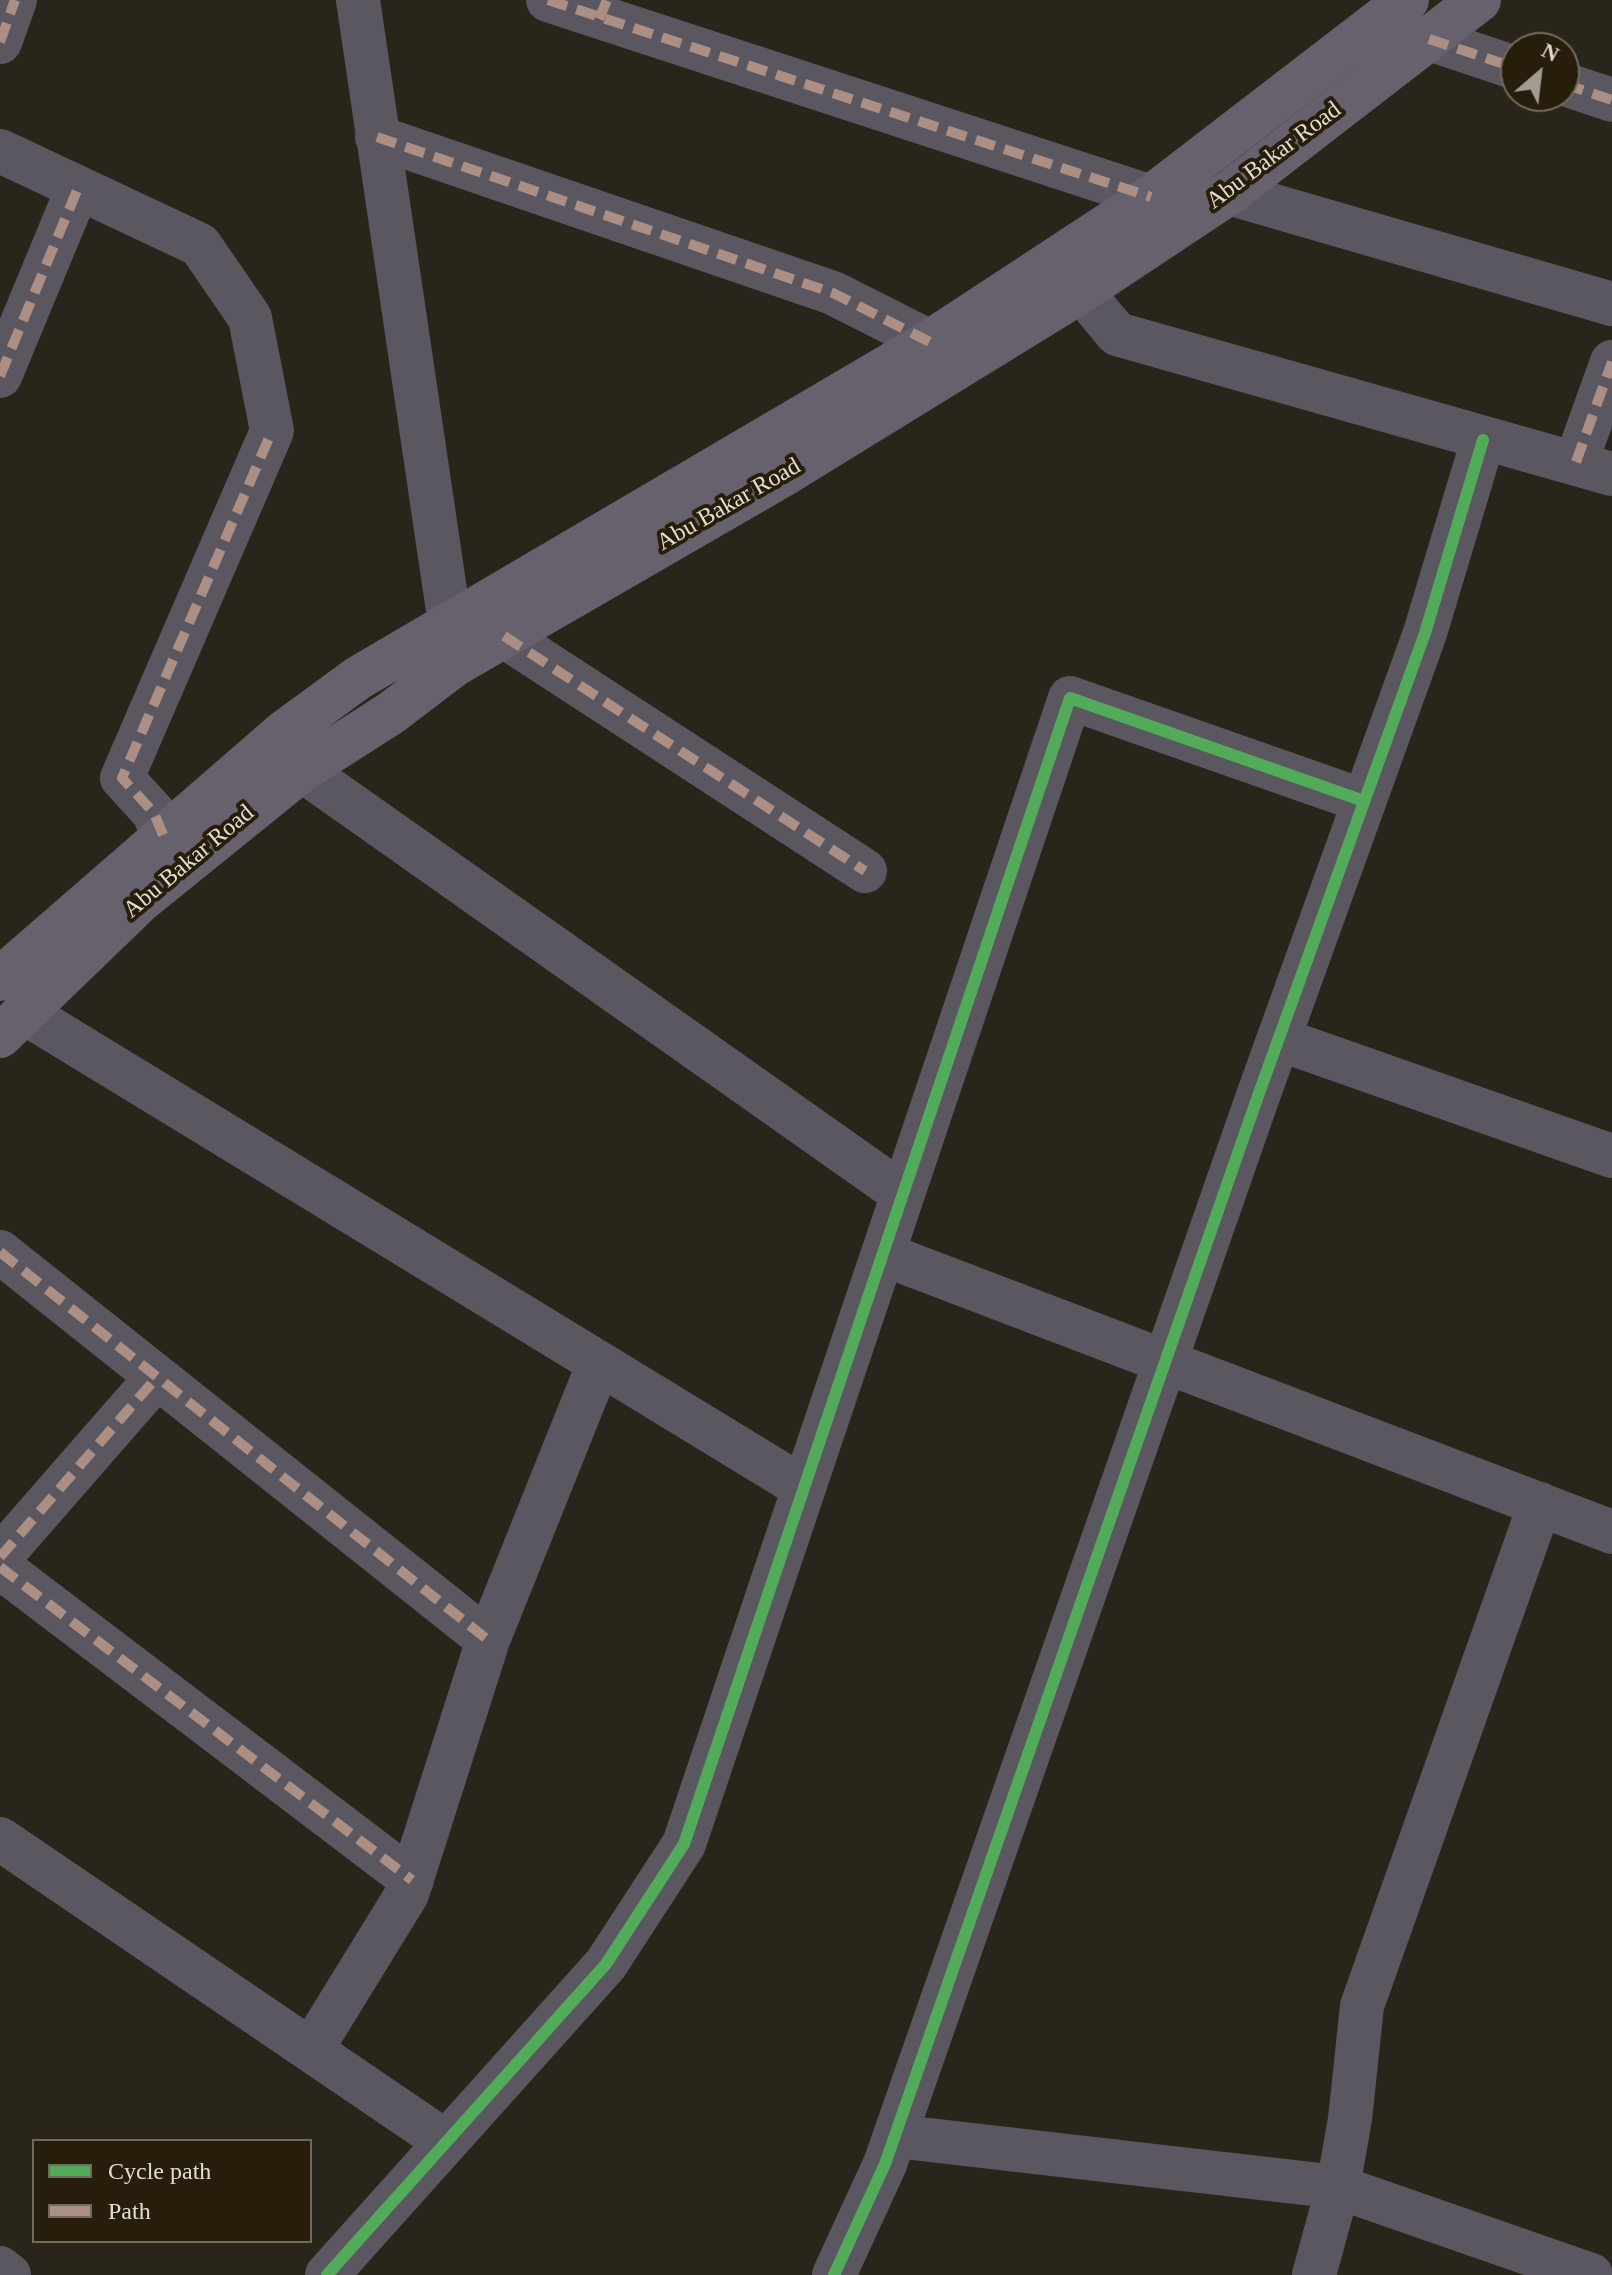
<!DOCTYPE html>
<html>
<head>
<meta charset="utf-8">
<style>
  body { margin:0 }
  #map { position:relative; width:1612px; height:2275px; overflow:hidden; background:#2a251a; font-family:"Times New Roman",serif }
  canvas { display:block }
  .legend { position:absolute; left:32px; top:2139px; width:280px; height:104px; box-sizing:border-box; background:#261d0b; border:2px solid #726a5a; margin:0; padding:10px 14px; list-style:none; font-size:24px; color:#e3ddd1 }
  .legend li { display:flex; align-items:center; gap:16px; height:40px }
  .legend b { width:40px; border:2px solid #726a5a }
  .north { position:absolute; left:1500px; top:32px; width:80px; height:80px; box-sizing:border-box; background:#261d0b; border:2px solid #726a5a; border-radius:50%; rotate:28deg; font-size:22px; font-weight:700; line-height:32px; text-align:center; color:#e3ddd1 }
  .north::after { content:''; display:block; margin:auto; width:28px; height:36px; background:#a29d91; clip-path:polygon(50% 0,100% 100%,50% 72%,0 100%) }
</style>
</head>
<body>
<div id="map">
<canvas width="1612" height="2275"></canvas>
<ul class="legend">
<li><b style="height:10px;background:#51ab58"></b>Cycle path</li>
<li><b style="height:10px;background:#ac8f84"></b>Path</li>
</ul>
<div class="north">N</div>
</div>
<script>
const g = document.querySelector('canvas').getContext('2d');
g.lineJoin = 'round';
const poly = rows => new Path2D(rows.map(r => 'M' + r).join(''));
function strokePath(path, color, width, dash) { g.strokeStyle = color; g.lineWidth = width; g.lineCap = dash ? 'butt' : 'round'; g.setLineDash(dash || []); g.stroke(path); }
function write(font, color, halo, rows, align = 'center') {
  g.font = font + ' "Times New Roman",serif'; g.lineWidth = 8; g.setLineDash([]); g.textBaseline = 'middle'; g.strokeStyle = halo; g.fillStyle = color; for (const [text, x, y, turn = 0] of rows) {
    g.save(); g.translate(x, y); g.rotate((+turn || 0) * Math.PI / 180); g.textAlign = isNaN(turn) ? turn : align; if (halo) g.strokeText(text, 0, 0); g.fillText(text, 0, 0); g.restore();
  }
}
strokePath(poly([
  [358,0,450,624],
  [548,0,1151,197],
  [1429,39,1516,68],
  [0,42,15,0],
  [1564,84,1612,100],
  [377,137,833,293,930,342],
  [0,151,200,245,250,318,272,431,122,778,154,813,163,835],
  [1229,193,1612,304],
  [1056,261,1117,334,1612,474],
  [0,376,78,188],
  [1576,462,1612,362],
  [504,636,865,871],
  [286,738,302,770,903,1194],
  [25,1013,804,1488],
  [1279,1039,1612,1156],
  [0,1252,488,1640],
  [883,1254,1612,1532],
  [0,1557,157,1377],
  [0,1567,412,1880],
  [0,1839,446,2142],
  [311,2050,407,1894,488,1640,599,1363],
  [895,2136,1338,2187,1591,2275],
  [0,2268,9,2275],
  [327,2275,606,1964,684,1844,1070,698,1364,801],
  [834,2275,885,2164,1258,1096,1425,633,1483,440],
  [1314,2275,1338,2187,1350,2119,1362,2006,1540,1504]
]), '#5b5760', 44);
strokePath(poly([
  [0,979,283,733,358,678,930,342,1151,197,1407,0],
  [0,1036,140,901,302,770,391,713,454,665,781,476,1080,292,1229,193,1479,0]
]), '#66616d', 44);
strokePath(poly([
  [548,0,1151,197],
  [599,19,607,0],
  [1429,39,1516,68],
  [0,42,15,0],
  [1564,84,1612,100],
  [377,137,833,293,930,342],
  [0,376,78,188],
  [1576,462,1612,362],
  [504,636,865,871],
  [163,835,154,813,122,778,272,431],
  [0,1252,488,1640],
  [0,1557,157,1377],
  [0,1567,412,1880]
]), '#ac8f84', 10, [20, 10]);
strokePath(poly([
  [327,2275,606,1964,684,1844,1070,698,1364,801],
  [834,2275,885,2164,1258,1096,1425,633,1483,440]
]), '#51ab58', 12);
write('24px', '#e3ddd1', '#261d0b', [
  ["Abu Bakar Road",1274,156,-37],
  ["Abu Bakar Road",729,505,-30],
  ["Abu Bakar Road",189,862,-40]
]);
</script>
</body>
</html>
